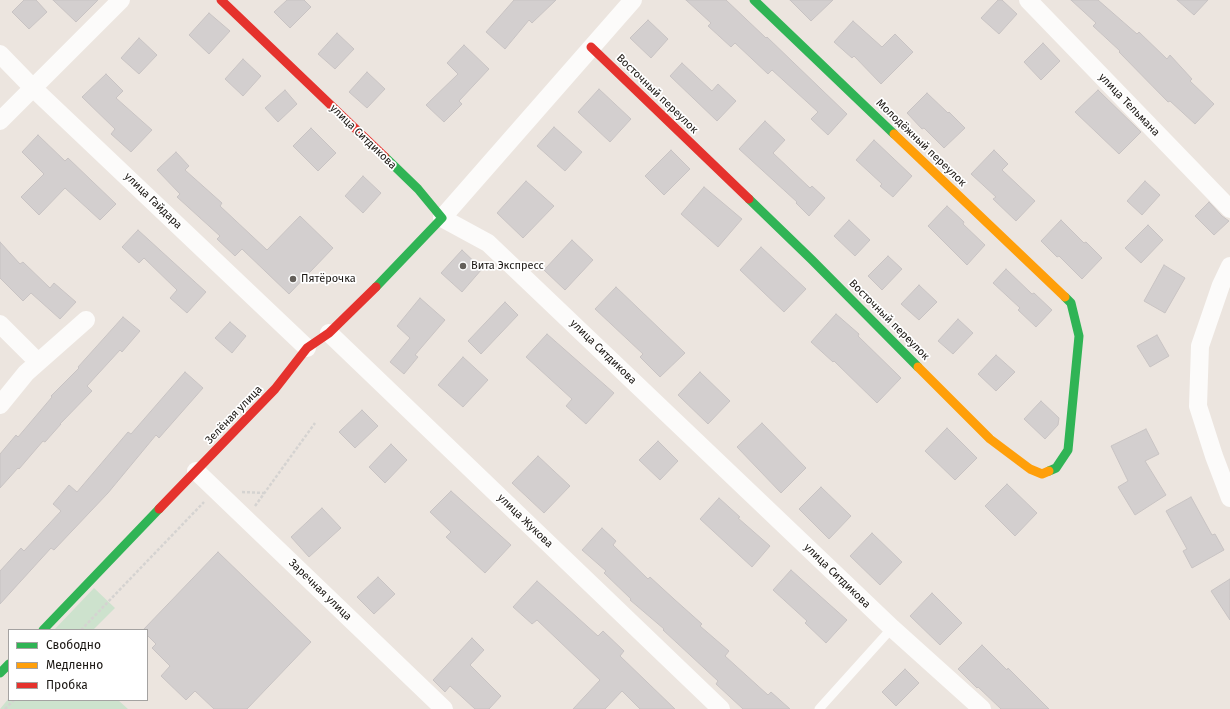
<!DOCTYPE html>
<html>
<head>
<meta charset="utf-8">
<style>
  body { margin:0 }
  #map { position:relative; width:1230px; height:709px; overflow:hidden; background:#ece5df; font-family:"Fira Sans",sans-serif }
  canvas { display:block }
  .legend { position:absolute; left:8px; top:629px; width:140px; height:72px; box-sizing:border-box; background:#fff; border:1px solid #a4a2a1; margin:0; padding:5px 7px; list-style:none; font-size:12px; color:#1b1713 }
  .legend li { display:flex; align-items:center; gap:8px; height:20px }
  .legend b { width:20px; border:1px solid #a4a2a1 }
</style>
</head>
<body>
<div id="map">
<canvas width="1230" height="709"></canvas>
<ul class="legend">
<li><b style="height:5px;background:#30b455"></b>Свободно</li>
<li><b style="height:5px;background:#ff9f0a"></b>Медленно</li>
<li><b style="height:5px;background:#e5322d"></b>Пробка</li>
</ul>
</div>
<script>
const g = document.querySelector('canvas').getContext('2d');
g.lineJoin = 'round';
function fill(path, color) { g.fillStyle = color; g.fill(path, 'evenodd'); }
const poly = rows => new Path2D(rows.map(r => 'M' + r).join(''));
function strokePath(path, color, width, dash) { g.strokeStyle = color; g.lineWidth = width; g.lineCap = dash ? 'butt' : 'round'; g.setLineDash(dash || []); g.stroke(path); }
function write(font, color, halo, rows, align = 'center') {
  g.font = font + ' "Fira Sans",sans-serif'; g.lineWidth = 3.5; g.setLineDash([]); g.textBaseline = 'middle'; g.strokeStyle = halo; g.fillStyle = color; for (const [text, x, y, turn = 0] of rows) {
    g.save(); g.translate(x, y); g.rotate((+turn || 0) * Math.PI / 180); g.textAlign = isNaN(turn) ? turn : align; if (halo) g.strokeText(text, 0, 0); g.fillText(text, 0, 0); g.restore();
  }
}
fill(poly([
  [94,588,115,608,93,630,54,630],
  [9,698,9,700,118,700,128,709,0,709]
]), '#cde2cd');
const building = poly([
  [24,0,36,0,47,12,29,29,12,12,24,0],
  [53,0,98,0,76,22,53,0],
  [287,0,304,0,311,7,290,28,274,12,287,0],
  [514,0,556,0,532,23,529,20,505,49,486,32,514,0],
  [686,0,726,0,766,38,767,37,847,114,828,135,811,119,818,112,772,70,768,74,735,43,731,47,708,26,711,23,686,0],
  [790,0,833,0,811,21,790,0],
  [998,0,1002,0,1017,14,999,34,981,18,998,0],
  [1071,0,1098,0,1137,34,1139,32,1167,59,1170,55,1192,79,1190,81,1214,104,1195,124,1170,101,1168,102,1119,52,1120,51,1093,26,1096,23,1071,0],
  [1177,0,1208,0,1194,15,1177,0],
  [209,13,230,31,209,54,189,35,209,13],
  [648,20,668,39,651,58,630,38,648,20],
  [853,21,882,47,895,34,913,52,881,84,854,56,852,58,834,42,853,21],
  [337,33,354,49,335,69,318,54,337,33],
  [139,38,157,55,139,74,121,58,139,38],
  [1043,43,1060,61,1041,80,1024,62,1043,43],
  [464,45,489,69,459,101,462,104,444,122,426,105,458,74,447,63,464,45],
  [243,59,261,76,243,96,225,79,243,59],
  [682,63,712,91,718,84,736,101,717,121,670,76,682,63],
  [367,72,385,89,367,108,349,92,367,72],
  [106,74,123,91,116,98,152,130,131,152,111,134,115,129,82,97,106,74],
  [599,89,631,119,610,142,578,112,599,89],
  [285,90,297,104,278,122,265,108,285,90],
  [1098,90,1141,132,1119,154,1075,112,1098,90],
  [927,93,948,113,949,112,965,128,944,148,924,128,922,129,907,113,927,93],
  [765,121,785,140,773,153,810,188,812,186,825,198,809,216,796,203,797,202,739,149,765,121],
  [554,127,582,152,565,171,537,146,554,127],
  [311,128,336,153,318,171,293,146,311,128],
  [38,135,65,161,68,158,116,204,100,220,65,188,39,215,21,197,44,174,22,152,38,135],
  [874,140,912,176,893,197,880,186,882,184,856,160,874,140],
  [671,150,690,169,664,195,645,176,671,150],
  [994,150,1008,164,1002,170,1035,201,1016,221,993,199,996,197,971,174,994,150],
  [176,152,189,166,185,170,222,203,220,206,267,250,300,216,333,248,289,294,242,249,235,256,217,239,220,236,177,197,180,194,157,170,176,152],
  [363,176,381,193,363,213,345,196,363,176],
  [526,181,554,206,523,238,497,213,526,181],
  [1145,181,1160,195,1142,215,1127,201,1145,181],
  [704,187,742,219,718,247,681,214,704,187],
  [1209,202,1222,216,1229,221,1214,235,1195,216,1209,202],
  [947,206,964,222,963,224,985,245,967,265,928,226,947,206],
  [849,220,870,240,855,256,834,236,849,220],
  [1061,220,1084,243,1086,242,1102,258,1082,279,1059,256,1057,257,1041,241,1061,220],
  [1148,225,1163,240,1141,263,1125,248,1148,225],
  [138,230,206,292,187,313,170,298,177,290,144,258,139,263,122,247,138,230],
  [572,240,593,260,565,290,544,270,572,240],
  [0,242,20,264,23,262,50,288,54,283,76,302,60,319,31,293,23,301,0,278,0,242],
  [761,247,806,289,784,312,740,270,761,247],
  [462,250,482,269,462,292,441,273,462,250],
  [888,256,902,269,882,290,868,276,888,256],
  [1164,265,1185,278,1165,313,1144,301,1164,265],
  [1006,269,1032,294,1034,293,1052,310,1036,327,1018,310,1020,308,993,283,1006,269],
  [919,285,937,302,919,320,901,304,919,285],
  [616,287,685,353,660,377,640,357,643,354,595,309,616,287],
  [420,298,445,320,415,355,418,357,404,374,390,362,410,338,397,326,420,298],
  [505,302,518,315,481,354,468,341,505,302],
  [836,314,859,334,858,336,901,378,877,403,834,361,833,362,811,342,836,314],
  [123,317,140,331,122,352,120,350,87,386,92,391,60,424,61,424,45,442,43,441,19,469,18,468,0,488,0,454,16,435,18,437,52,397,51,396,79,368,78,367,123,317],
  [958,319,973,333,953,354,938,341,958,319],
  [230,322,246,336,232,353,215,338,230,322],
  [547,334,614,393,586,424,566,406,572,399,526,357,547,334],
  [1157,335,1169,356,1150,367,1137,346,1157,335],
  [996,355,1015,372,996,391,978,374,996,355],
  [463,357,488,380,463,407,438,385,463,357],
  [185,372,203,388,159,438,156,435,108,493,54,550,51,548,0,604,0,571,21,548,24,551,61,511,53,504,69,485,77,492,128,432,131,434,185,372],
  [700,372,730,401,708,424,678,395,700,372],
  [1041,401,1059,418,1058,425,1045,439,1024,419,1041,401],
  [362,410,378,426,355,448,339,432,362,410],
  [762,423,806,468,781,493,737,447,762,423],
  [947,428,977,458,955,480,925,451,947,428],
  [1146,429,1159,454,1145,461,1166,495,1135,515,1118,487,1128,481,1111,446,1146,429],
  [658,441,678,461,660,480,639,460,658,441],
  [391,444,407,460,385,483,369,467,391,444],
  [538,456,570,486,544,513,512,483,538,456],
  [1007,484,1037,513,1015,536,985,506,1007,484],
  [821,487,851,516,829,539,799,509,821,487],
  [451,491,511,545,485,573,446,537,451,532,430,512,451,491],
  [1191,497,1212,535,1215,534,1224,550,1192,568,1183,551,1187,549,1166,511,1191,497],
  [719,498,740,517,738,518,770,546,752,567,700,519,719,498],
  [322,508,341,528,309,557,291,537,322,508],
  [602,528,616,541,613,545,648,579,650,577,674,599,702,624,700,626,729,651,725,656,768,695,771,692,790,709,743,709,716,684,718,681,663,630,664,629,630,600,631,599,604,573,606,571,582,550,602,528],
  [872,533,902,562,880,585,850,556,872,533],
  [218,552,311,642,247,709,214,709,195,691,186,700,161,676,170,666,152,648,156,644,147,635,147,630,143,630,218,552],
  [791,570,847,620,826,643,805,623,807,621,773,590,791,570],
  [378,577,395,594,374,614,357,597,378,577],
  [1230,579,1230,620,1211,591,1230,579],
  [537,581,598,636,603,631,624,651,620,656,675,709,640,709,622,691,605,709,573,709,600,680,537,620,532,624,513,607,537,581],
  [932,593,962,623,940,645,910,616,932,593],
  [472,638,484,650,470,665,501,696,489,709,475,709,450,686,445,692,433,680,472,638],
  [982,645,1007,670,1008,668,1049,709,1001,709,978,687,977,688,958,669,982,645],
  [905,669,919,683,896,706,882,692,905,669]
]);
fill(building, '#d3cfcf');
strokePath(building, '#c8c3c3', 1);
strokePath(poly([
  [242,492,264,493],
  [255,506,315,423],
  [81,630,204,502],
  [5,709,14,700]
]), '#d5d3d1', 2.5, [3, 2]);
strokePath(poly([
  [819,709,892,628]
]), '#fcfbfa', 9);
strokePath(poly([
  [633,0,442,218,488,243,892,628,982,709],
  [1028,0,1230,209],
  [0,54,33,88,307,348],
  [0,121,121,0],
  [1230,266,1221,285,1200,346,1198,406,1214,456,1230,498],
  [0,324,38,362],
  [329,333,721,709],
  [0,405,26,373,86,320],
  [196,471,444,709]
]), '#fcfbfa', 18);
strokePath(poly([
  [754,0,894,134],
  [749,199,812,260,918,367],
  [376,287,442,218,418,189,385,157],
  [1049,471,1056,468,1068,450,1079,336,1071,303,1065,297],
  [43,630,159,509],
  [0,673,9,664]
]), '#30b455', 9);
strokePath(poly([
  [894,134,1065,297],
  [918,367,990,439,1030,469,1042,474,1049,471]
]), '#ff9f0a', 9);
strokePath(poly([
  [221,0,385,157],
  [591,47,749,199],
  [159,509,275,389,307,348,329,333,376,287]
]), '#e5322d', 9);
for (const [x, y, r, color] of [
  [463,266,4,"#645f5a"],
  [293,279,4,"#645f5a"]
]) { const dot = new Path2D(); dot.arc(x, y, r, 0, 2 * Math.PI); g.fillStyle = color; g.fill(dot); strokePath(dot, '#fff', 1.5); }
write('11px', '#1b1713', '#fff', [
  ["Восточный переулок",657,94,44],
  ["улица Тельмана",1129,105,46],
  ["улица Ситдикова",363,137,44],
  ["Молодёжный переулок",921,143,44],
  ["улица Гайдара",153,201,44],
  ["Восточный переулок",889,320,45],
  ["улица Ситдикова",603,352,44],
  ["Зелёная улица",234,415,-46],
  ["улица Жукова",525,521,44],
  ["улица Ситдикова",837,576,44],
  ["Заречная улица",320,590,44]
]);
write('11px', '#1b1713', '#fff', [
  ["Вита Экспресс",471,266],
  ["Пятёрочка",301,279]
], 'left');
</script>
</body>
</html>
